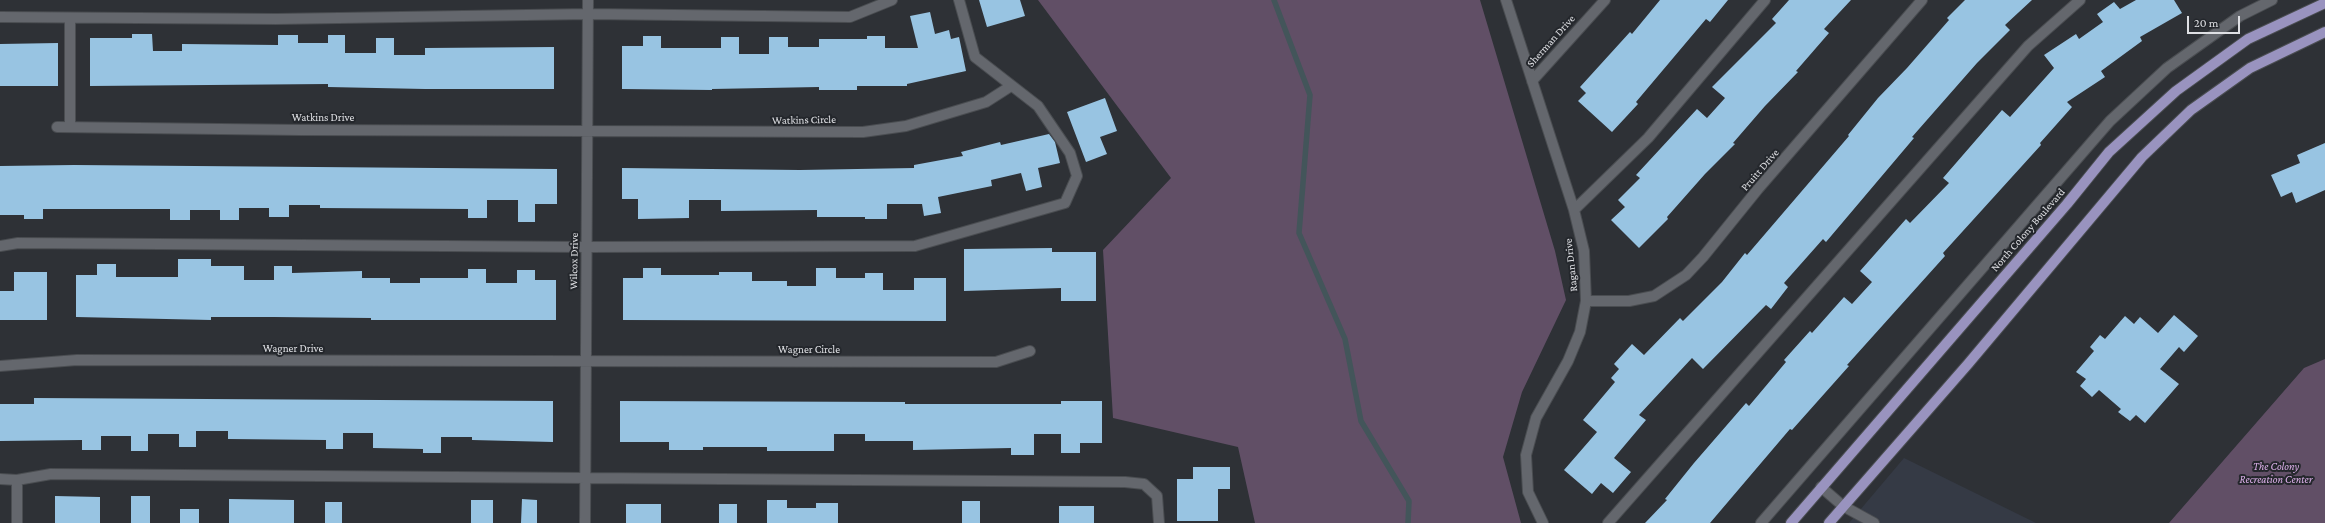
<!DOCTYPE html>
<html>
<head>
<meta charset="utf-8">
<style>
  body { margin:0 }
  #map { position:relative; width:2325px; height:523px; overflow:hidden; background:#2e3136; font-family:"Crimson Pro",serif }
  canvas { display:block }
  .scale { position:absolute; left:2187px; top:16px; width:53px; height:18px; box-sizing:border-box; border:2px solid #dfe0e4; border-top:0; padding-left:5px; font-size:12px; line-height:14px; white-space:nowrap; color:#dfe0e4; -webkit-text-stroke:3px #24272c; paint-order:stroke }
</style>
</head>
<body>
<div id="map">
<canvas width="2325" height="523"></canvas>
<div class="scale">20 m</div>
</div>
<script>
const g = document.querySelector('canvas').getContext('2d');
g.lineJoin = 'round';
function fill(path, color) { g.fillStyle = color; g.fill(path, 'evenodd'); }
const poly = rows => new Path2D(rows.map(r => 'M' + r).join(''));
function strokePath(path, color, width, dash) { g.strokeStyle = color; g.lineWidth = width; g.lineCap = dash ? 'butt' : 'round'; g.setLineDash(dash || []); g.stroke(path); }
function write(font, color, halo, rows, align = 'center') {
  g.font = font + ' "Crimson Pro",serif'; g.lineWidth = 4; g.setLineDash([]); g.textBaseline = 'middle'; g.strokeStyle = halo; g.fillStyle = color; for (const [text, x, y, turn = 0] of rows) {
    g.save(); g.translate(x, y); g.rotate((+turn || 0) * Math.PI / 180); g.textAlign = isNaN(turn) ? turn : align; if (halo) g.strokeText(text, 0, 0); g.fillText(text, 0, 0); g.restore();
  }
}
fill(poly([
  [1904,458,2036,523,1849,523]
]), '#353a45');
fill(poly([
  [1038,0,1480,0,1555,251,1566,300,1522,392,1503,457,1521,523,1255,523,1238,447,1113,418,1103,250,1171,178],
  [2325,359,2325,523,2169,523,2304,368]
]), '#614f66');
strokePath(poly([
  [1274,0,1310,95,1299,233,1345,339,1361,421,1409,501,1408,523]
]), '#43555a', 5.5);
fill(poly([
  [979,0,1020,0,1025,16,987,27],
  [1660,0,1728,0,1710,22,1706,19,1636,102,1638,104,1612,132,1578,101,1586,93,1580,87,1630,32,1632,34],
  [1789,0,1851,0,1824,29,1829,33,1796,71,1798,72,1765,106,1733,143,1735,144,1705,174,1667,217,1668,219,1639,248,1611,220,1625,207,1618,200,1640,178,1636,175,1697,109,1707,118,1725,98,1712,87,1776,23,1772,19],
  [1965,0,2032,0,2005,25,2010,30,1977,63,1912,137,1914,138,1826,242,1823,239,1784,283,1788,287,1771,309,1766,305,1703,369,1692,358,1639,415,1646,420,1614,458,1631,472,1613,493,1601,483,1592,494,1564,470,1597,432,1583,420,1615,382,1611,378,1619,369,1614,364,1632,344,1644,355,1680,318,1683,321,1722,282,1745,253,1747,255,1849,136,1848,135,1878,98,1907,68,1949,20,1947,18],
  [2136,0,2174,0,2182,13,2140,37,2142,41,2101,71,2105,77,2067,102,2072,107,2040,143,2041,145,1943,253,1945,256,1847,365,1849,366,1792,430,1790,429,1710,523,1645,523,1667,500,1665,499,1694,463,1746,403,1749,406,1786,362,1784,360,1810,331,1812,333,1844,297,1852,304,1872,282,1860,271,1906,219,1910,223,1949,183,1943,178,2002,110,2010,117,2054,68,2044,55,2076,34,2079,39,2103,22,2097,14,2114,2,2120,9],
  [930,12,935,34,949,30,951,39,959,37,966,71,907,84,907,86,857,86,857,90,819,90,819,87,712,89,712,90,622,89,622,46,643,46,643,36,661,36,661,48,721,48,721,37,739,37,739,54,769,54,769,37,788,37,788,47,819,47,819,39,867,39,867,36,885,36,885,48,918,48,910,16],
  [132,34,152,34,153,51,182,51,182,44,278,45,278,35,298,35,298,43,328,43,328,35,345,35,345,53,376,53,376,38,394,38,394,55,425,55,425,48,554,47,554,89,425,89,328,87,328,84,90,86,90,38,132,38],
  [58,43,58,86,0,86,0,44],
  [1105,98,1117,131,1100,137,1107,154,1086,162,1067,112],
  [1049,134,1055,142,1060,163,1038,168,1042,187,1026,191,1021,173,991,180,992,186,938,197,941,213,924,216,922,204,887,204,887,219,865,219,865,217,817,217,817,210,721,211,721,200,689,200,689,218,638,219,638,199,622,199,622,168,800,170,914,168,914,165,963,156,961,152,1000,142,1001,145],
  [2325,143,2325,190,2296,203,2292,192,2281,197,2271,175,2300,163,2297,155],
  [74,165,557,169,557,204,535,204,535,222,518,222,518,200,487,200,487,218,468,218,468,209,320,208,320,205,289,205,289,217,269,217,269,208,239,208,239,220,220,220,220,210,190,210,190,220,170,220,170,209,43,209,43,219,24,219,24,215,0,215,0,166],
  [1052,248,1052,252,1096,252,1096,301,1061,301,1061,288,964,291,964,249],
  [178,259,211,259,211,266,244,266,244,280,274,280,274,266,292,266,292,273,362,271,362,278,390,278,390,283,420,283,420,278,468,278,468,269,486,269,486,283,517,283,517,270,535,270,535,280,556,280,556,320,371,320,371,318,274,317,211,317,211,320,76,317,76,275,97,275,97,264,116,264,116,277,178,277],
  [643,268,661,268,661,275,719,275,719,272,752,272,752,281,787,281,787,286,816,286,816,268,836,268,836,278,865,278,865,273,883,273,883,290,914,290,914,278,946,278,946,321,623,320,623,278,643,278],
  [14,272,47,272,47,320,0,320,0,291,14,291],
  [2174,315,2198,336,2184,352,2179,347,2160,369,2179,384,2145,423,2136,415,2130,421,2118,412,2121,409,2099,390,2092,397,2080,386,2086,379,2076,372,2094,351,2090,347,2100,335,2105,339,2125,316,2134,324,2140,317,2158,333],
  [34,398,553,401,553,442,472,440,472,437,441,437,441,453,423,453,423,449,373,448,373,433,343,433,343,449,326,449,326,440,228,439,228,431,196,431,196,447,179,447,179,434,148,434,148,451,131,451,131,436,101,436,101,450,82,450,82,440,0,441,0,404,34,404],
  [620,401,905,402,905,404,1061,404,1061,401,1102,401,1102,443,1080,443,1080,453,1061,453,1061,434,1034,434,1034,455,1011,455,1011,448,913,450,913,441,865,441,865,434,834,434,834,451,767,451,767,447,703,447,703,450,669,450,669,442,620,442],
  [1193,467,1230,467,1230,489,1218,489,1218,521,1177,521,1177,479,1193,479],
  [55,496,100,497,100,523,55,523],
  [131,496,150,496,150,523,131,523],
  [229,499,294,500,294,523,229,523],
  [522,499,537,500,537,523,521,523],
  [471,500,493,500,493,523,471,523],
  [767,500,787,500,787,508,816,508,816,503,838,503,838,523,767,523],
  [962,501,980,501,980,523,962,523],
  [325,502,342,502,342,523,325,523],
  [626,504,661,504,661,523,626,523],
  [719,504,737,504,737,523,719,523],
  [1059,506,1094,506,1094,523,1059,523],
  [180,509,199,509,199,523,180,523]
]), '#98c4e2');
const minor = poly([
  [1506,0,1574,210,1584,251,1586,301,1580,332,1568,361,1536,418,1526,455,1528,492,1543,523],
  [0,17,276,19,588,14,850,17,892,0],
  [70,18,70,127],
  [1532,81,1605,0],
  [57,127,301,130,863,132,906,126,986,102,1011,86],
  [1574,210,1648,138,1765,0],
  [0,246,18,243,586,247,915,246,1065,203,1077,176,1070,153,1038,106,975,57,959,0],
  [1586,301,1629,301,1654,296,1686,275,1703,257,1758,189,1922,0],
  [0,366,77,360,996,362,1030,351],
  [0,479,17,480,17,523],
  [17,480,51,474,1125,482,1144,484,1157,496,1159,523],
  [1821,487,1843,506,1874,523],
  [585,523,588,0],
  [1608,523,2028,46,2080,0],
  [1761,523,2110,121,2167,68,2240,16,2272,0]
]);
const major = poly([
  [1791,523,2067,204,2109,152,2176,91,2248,39,2325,3],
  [1829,523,1968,364,2142,157,2191,110,2250,68,2325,32]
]);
strokePath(minor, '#4a4d51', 12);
strokePath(major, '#4a4d51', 12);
strokePath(minor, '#64676d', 10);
strokePath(major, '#9993bf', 10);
write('11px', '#dfe0e4', '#24272c', [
  ["Sherman Drive",1551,41,-48],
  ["Watkins Drive",323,118],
  ["Watkins Circle",804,120,-1],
  ["Pruitt Drive",1760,170,-49],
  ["North Colony Boulevard",2028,230,-49],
  ["Wilcox Drive",574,261,-89],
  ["Ragan Drive",1571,265,-96],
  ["Wagner Drive",293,349],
  ["Wagner Circle",809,350]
]);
write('italic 11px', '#ddb0ea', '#24272c', [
  ["The Colony",2276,467],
  ["Recreation Center",2276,480]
]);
</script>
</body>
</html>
